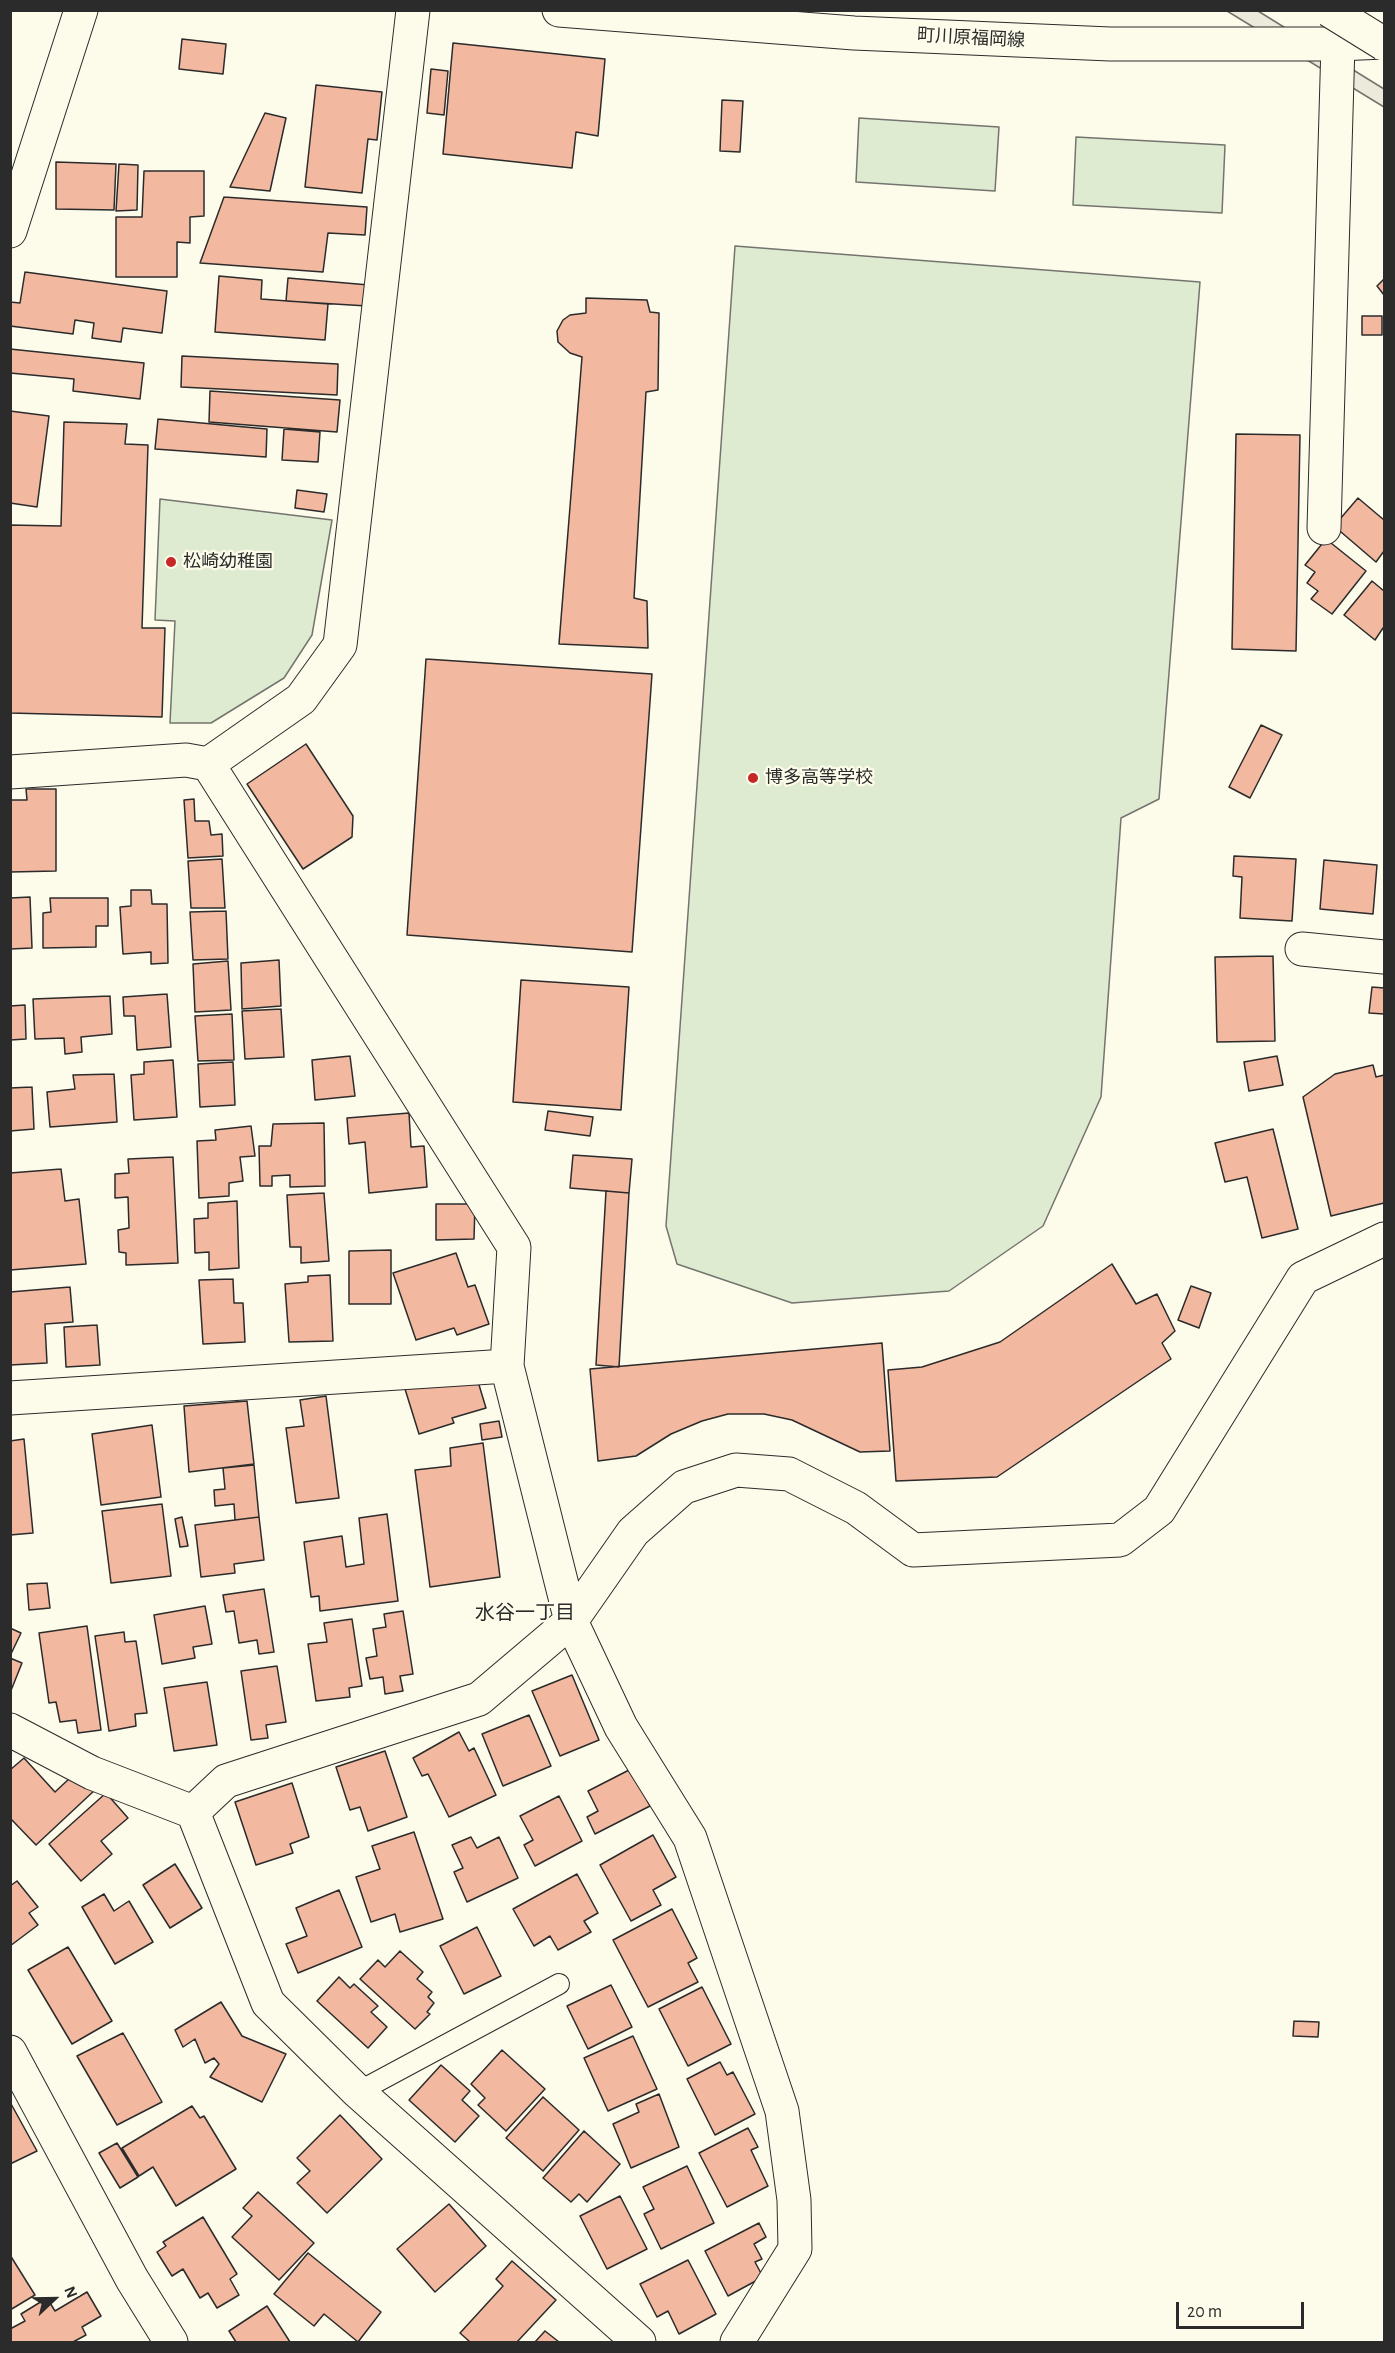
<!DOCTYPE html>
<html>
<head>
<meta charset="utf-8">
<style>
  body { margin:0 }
  #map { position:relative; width:1395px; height:2353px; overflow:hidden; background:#fdfbea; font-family:"Alegreya Sans",sans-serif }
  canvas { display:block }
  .frame { position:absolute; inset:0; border:12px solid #2b2b2b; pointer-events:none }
  .north { position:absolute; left:24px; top:2269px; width:60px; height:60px; -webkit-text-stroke:4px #fdfbea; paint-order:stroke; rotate:68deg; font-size:16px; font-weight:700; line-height:24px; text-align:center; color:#2b2b2b }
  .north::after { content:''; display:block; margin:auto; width:21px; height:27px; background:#2b2b2b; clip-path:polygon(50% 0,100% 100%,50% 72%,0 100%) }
  .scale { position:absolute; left:1176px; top:2302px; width:128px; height:27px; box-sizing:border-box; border:3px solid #2b2b2b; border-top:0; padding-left:8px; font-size:18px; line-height:21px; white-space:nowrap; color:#2b2b2b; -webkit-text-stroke:4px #fdfbea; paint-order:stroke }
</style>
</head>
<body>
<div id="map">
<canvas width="1395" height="2353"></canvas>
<div class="frame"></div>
<div class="north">N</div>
<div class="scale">20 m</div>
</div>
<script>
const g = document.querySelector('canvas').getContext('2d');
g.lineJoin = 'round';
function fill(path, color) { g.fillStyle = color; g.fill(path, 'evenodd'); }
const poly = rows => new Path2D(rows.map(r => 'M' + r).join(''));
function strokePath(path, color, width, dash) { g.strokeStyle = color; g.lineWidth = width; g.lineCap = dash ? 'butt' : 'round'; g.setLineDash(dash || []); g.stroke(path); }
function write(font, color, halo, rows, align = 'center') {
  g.font = font + ' "Alegreya Sans","Noto Sans JP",sans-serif'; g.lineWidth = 4.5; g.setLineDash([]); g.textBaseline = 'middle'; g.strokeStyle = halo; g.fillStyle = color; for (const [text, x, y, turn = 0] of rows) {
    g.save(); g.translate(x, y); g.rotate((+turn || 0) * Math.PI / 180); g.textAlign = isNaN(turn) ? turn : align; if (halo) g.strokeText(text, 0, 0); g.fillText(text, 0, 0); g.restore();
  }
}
const green = poly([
  [859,118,999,127,995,191,856,182,859,118],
  [1076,137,1225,145,1222,213,1073,205,1076,137],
  [735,246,1200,282,1159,799,1121,818,1101,1097,1043,1226,949,1291,792,1303,677,1264,666,1226,735,246],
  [160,499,332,520,312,635,284,678,211,723,170,723,175,621,155,620,160,499]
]);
fill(green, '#deebd1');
strokePath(green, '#74746e', 1.5);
const parking = poly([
  [1227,11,1258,11,1384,89,1384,107,1227,11]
]);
fill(parking, '#eceadb');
strokePath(parking, '#74746e', 1.5);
const building = poly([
  [182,39,226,44,223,74,179,69,182,39],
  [453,43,605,59,598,136,576,132,572,168,443,154,453,43],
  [431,69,448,71,444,115,427,113,431,69],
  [316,85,382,92,377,140,368,139,362,193,305,187,316,85],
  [722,100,743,101,740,152,720,151,722,100],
  [265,113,286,118,270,191,230,187,265,113],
  [56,162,116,164,114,210,56,209,56,162],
  [119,164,138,165,137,210,116,211,119,164],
  [144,171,204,171,204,216,190,217,190,243,177,242,177,277,116,277,116,217,142,217,144,171],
  [224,197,367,207,365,235,328,233,323,272,200,263,224,197],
  [25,272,167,291,162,333,123,328,121,342,92,338,94,323,75,320,73,334,10,326,10,302,20,303,25,272],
  [219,276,262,280,261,299,328,304,325,340,215,332,219,276],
  [288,278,369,285,367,306,286,301,288,278],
  [1384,279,1384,295,1377,286,1384,279],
  [586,298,647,300,650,312,659,313,658,390,646,392,634,598,647,601,648,648,559,644,582,357,570,353,558,342,557,331,563,320,570,315,586,313,586,298],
  [1362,316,1382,316,1382,335,1362,335,1362,316],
  [10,349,144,363,140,399,73,391,74,379,10,373,10,349],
  [182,356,338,364,337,395,181,387,182,356],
  [210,391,340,400,337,432,209,422,210,391],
  [10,411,49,416,37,507,10,503,10,411],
  [158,419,267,429,266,457,155,449,158,419],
  [64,422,127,424,125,444,148,445,142,628,165,628,162,717,10,713,10,525,61,526,64,422],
  [284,429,320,432,318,462,282,460,284,429],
  [1236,434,1300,435,1296,651,1232,649,1236,434],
  [297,490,327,494,324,512,295,508,297,490],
  [1358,498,1384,520,1384,551,1376,562,1334,526,1358,498],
  [1326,539,1366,571,1332,614,1311,599,1318,591,1307,583,1315,572,1305,565,1326,539],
  [1372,581,1384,591,1384,630,1383,628,1375,640,1344,615,1372,581],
  [426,659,652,674,632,952,407,935,426,659],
  [1261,725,1282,735,1250,798,1229,787,1261,725],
  [306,744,353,816,352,837,303,869,247,784,306,744],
  [26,789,56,789,56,871,10,872,10,800,27,800,26,789],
  [194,799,195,821,209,821,211,835,222,834,223,856,188,858,184,800,194,799],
  [1234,856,1296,859,1292,921,1240,918,1242,877,1233,876,1234,856],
  [222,859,225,908,191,908,188,861,222,859],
  [1324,860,1377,865,1373,914,1320,909,1324,860],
  [131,890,151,890,152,904,167,904,168,963,151,964,151,952,123,954,120,907,131,906,131,890],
  [30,897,32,948,10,949,10,898,30,897],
  [50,898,108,898,108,926,96,926,96,947,43,948,43,913,51,912,50,898],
  [226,911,228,959,193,960,190,912,226,911],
  [1273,956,1275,1041,1217,1042,1215,957,1273,956],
  [279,960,281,1006,242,1009,241,963,279,960],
  [228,961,231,1010,195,1012,193,964,228,961],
  [521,980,629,987,621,1110,513,1102,521,980],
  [1372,987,1384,988,1384,1014,1369,1013,1372,987],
  [167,994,171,1047,137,1050,135,1016,124,1016,123,997,167,994],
  [110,996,112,1034,81,1037,82,1052,65,1054,64,1038,35,1039,33,999,110,996],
  [25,1005,26,1039,10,1040,10,1006,25,1005],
  [281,1009,284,1057,245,1059,242,1011,281,1009],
  [232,1014,234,1060,198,1061,195,1016,232,1014],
  [350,1056,355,1096,315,1100,312,1060,350,1056],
  [1277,1056,1283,1085,1249,1091,1244,1062,1277,1056],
  [173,1060,177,1117,134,1120,131,1075,144,1074,144,1062,173,1060],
  [233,1062,235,1105,200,1107,198,1064,233,1062],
  [1373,1065,1376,1077,1384,1075,1384,1203,1331,1216,1303,1097,1335,1074,1373,1065],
  [114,1074,117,1122,50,1127,47,1092,75,1089,73,1075,114,1074],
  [32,1087,34,1129,10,1131,10,1088,32,1087],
  [548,1111,593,1117,590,1136,545,1130,548,1111],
  [409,1113,411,1147,424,1146,427,1187,369,1193,365,1142,349,1144,347,1118,409,1113],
  [324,1123,325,1186,290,1187,290,1175,272,1176,272,1186,260,1186,259,1146,271,1146,273,1124,324,1123],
  [251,1126,255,1156,240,1157,243,1181,229,1183,229,1196,199,1198,197,1141,216,1140,215,1130,251,1126],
  [1273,1129,1298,1229,1262,1238,1247,1177,1225,1182,1215,1143,1273,1129],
  [573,1155,632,1159,629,1193,570,1188,573,1155],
  [173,1157,178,1263,126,1265,126,1253,119,1252,118,1230,129,1228,128,1197,115,1198,115,1174,129,1173,128,1159,173,1157],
  [61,1169,65,1201,79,1199,86,1264,10,1270,10,1173,61,1169],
  [606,1191,629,1193,619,1367,596,1365,606,1191],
  [324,1193,329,1261,301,1263,301,1247,290,1247,287,1195,324,1193],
  [237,1201,239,1268,209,1270,209,1252,195,1253,194,1219,208,1218,208,1203,237,1201],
  [436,1204,475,1204,474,1239,436,1240,436,1204],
  [391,1250,391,1304,349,1304,349,1251,391,1250],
  [456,1253,468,1287,475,1285,489,1324,457,1335,454,1328,416,1340,393,1273,456,1253],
  [1112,1264,1136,1304,1157,1294,1175,1331,1162,1343,1171,1359,997,1477,896,1481,888,1370,922,1367,1000,1342,1112,1264],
  [330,1275,333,1341,289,1342,285,1284,308,1282,308,1276,330,1275],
  [233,1279,234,1303,243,1303,245,1342,203,1344,199,1280,233,1279],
  [1191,1286,1211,1293,1199,1328,1178,1320,1191,1286],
  [70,1287,73,1322,45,1324,47,1363,10,1365,10,1292,70,1287],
  [97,1325,100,1365,66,1367,64,1327,97,1325],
  [882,1343,890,1451,860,1452,792,1420,764,1414,728,1414,702,1421,671,1434,636,1456,598,1461,590,1369,882,1343],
  [476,1375,486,1408,452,1418,454,1423,419,1434,405,1389,476,1375],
  [326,1396,339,1498,296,1503,286,1428,304,1426,300,1400,326,1396],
  [247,1401,254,1464,189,1472,184,1406,247,1401],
  [499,1421,502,1437,482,1440,480,1424,499,1421],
  [152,1425,161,1497,101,1505,92,1434,152,1425],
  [24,1439,33,1533,10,1535,10,1441,24,1439],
  [483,1443,500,1577,430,1587,415,1470,451,1466,450,1448,483,1443],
  [254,1465,259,1517,235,1520,234,1504,215,1506,214,1490,225,1489,223,1468,254,1465],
  [162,1504,171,1576,111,1583,102,1511,162,1504],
  [387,1514,398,1601,320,1611,319,1596,311,1597,304,1542,342,1536,346,1567,364,1564,359,1518,387,1514],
  [182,1517,188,1546,180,1547,175,1519,182,1517],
  [259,1517,264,1560,234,1564,235,1573,201,1577,195,1525,259,1517],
  [47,1583,50,1608,29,1610,27,1584,47,1583],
  [264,1589,274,1652,259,1654,257,1640,239,1643,234,1611,226,1612,223,1595,264,1589],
  [205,1606,212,1644,193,1647,195,1658,162,1664,154,1615,205,1606],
  [403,1611,413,1674,400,1676,403,1691,385,1694,383,1677,370,1679,366,1658,377,1656,373,1629,386,1627,384,1614,403,1611],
  [352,1619,362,1686,349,1688,350,1697,316,1701,308,1644,327,1642,324,1623,352,1619],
  [87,1626,101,1730,78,1733,76,1720,60,1722,56,1702,49,1703,39,1633,87,1626],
  [10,1628,21,1633,10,1656,10,1628],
  [124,1632,125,1642,136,1641,147,1713,135,1714,136,1726,109,1731,95,1636,124,1632],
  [10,1658,22,1663,10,1693,10,1658],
  [277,1666,286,1722,266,1725,268,1738,251,1740,241,1671,277,1666],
  [572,1675,599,1740,560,1756,532,1691,572,1675],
  [207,1682,217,1745,174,1751,164,1688,207,1682],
  [529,1715,551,1766,503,1786,482,1734,529,1715],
  [459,1732,469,1751,474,1748,496,1795,449,1817,428,1774,422,1776,413,1758,459,1732],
  [385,1751,407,1817,368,1831,360,1807,350,1810,336,1767,385,1751],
  [24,1758,55,1792,71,1777,96,1789,36,1845,10,1818,10,1770,24,1758],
  [631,1769,650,1806,595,1834,587,1817,598,1811,588,1791,631,1769],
  [292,1783,309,1837,290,1844,293,1853,256,1865,235,1802,292,1783],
  [106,1793,128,1818,101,1841,112,1854,81,1881,49,1844,106,1793],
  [559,1796,582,1841,535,1866,524,1845,533,1840,520,1816,559,1796],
  [414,1832,443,1919,400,1932,395,1914,371,1922,356,1877,380,1869,372,1846,414,1832],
  [653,1835,676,1877,653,1890,661,1905,631,1921,600,1865,653,1835],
  [471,1837,477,1848,499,1837,518,1878,467,1902,454,1872,463,1868,452,1845,471,1837],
  [175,1864,202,1908,170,1928,143,1885,175,1864],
  [577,1874,598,1913,584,1921,591,1932,558,1950,550,1936,534,1946,513,1909,577,1874],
  [17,1881,38,1907,29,1913,38,1925,10,1946,10,1886,17,1881],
  [339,1890,362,1947,298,1973,286,1944,307,1936,296,1908,339,1890],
  [104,1894,114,1911,129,1901,153,1942,115,1964,82,1907,104,1894],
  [672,1909,697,1958,688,1963,698,1982,648,2007,613,1940,672,1909],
  [477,1927,501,1976,464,1994,440,1946,477,1927],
  [68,1947,112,2021,72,2044,28,1970,68,1947],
  [400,1951,423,1972,417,1979,432,1992,428,1997,434,2003,427,2012,430,2014,415,2029,360,1979,378,1960,385,1967,400,1951],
  [339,1977,350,1988,354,1984,378,2006,371,2012,387,2027,368,2048,317,2001,339,1977],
  [611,1985,632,2027,588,2049,567,2006,611,1985],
  [702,1987,731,2044,688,2066,659,2009,702,1987],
  [221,2002,242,2036,286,2054,262,2102,210,2077,219,2064,214,2058,205,2063,195,2039,183,2047,175,2030,221,2002],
  [1294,2021,1319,2022,1318,2037,1293,2036,1294,2021],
  [123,2033,162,2102,117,2125,77,2056,123,2033],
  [633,2036,657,2089,608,2111,584,2058,633,2036],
  [502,2050,545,2089,506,2131,478,2105,485,2098,471,2084,502,2050],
  [720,2062,727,2075,733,2072,755,2114,715,2135,687,2079,720,2062],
  [441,2065,470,2091,462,2100,479,2116,455,2142,409,2100,441,2065],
  [659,2094,679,2147,631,2168,613,2124,639,2112,636,2104,659,2094],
  [543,2097,579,2130,543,2171,506,2138,543,2097],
  [10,2102,37,2151,10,2164,10,2102],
  [192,2106,200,2118,204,2116,236,2169,176,2206,153,2167,139,2176,122,2148,192,2106],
  [340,2115,382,2159,327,2213,297,2183,310,2171,297,2158,340,2115],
  [748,2128,758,2147,751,2150,768,2186,727,2207,699,2153,748,2128],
  [584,2131,620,2164,587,2202,579,2194,571,2202,543,2178,584,2131],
  [117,2143,138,2177,120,2188,99,2153,117,2143],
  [687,2166,714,2223,661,2249,644,2214,654,2209,643,2187,687,2166],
  [258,2192,314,2243,279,2280,232,2237,252,2216,243,2208,258,2192],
  [620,2196,647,2249,607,2269,580,2216,620,2196],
  [449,2204,486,2246,435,2292,397,2249,449,2204],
  [203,2217,237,2274,230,2279,239,2295,217,2308,208,2293,200,2298,183,2269,172,2276,157,2252,166,2246,163,2242,203,2217],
  [759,2223,766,2237,754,2244,762,2259,755,2262,763,2277,728,2296,705,2251,759,2223],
  [308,2253,381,2312,358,2342,324,2314,314,2326,274,2294,308,2253],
  [10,2255,35,2295,10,2310,10,2255],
  [688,2260,716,2314,679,2334,668,2311,657,2317,640,2284,688,2260],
  [512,2261,556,2300,517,2342,470,2342,460,2333,503,2286,496,2279,512,2261],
  [87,2292,101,2316,82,2327,86,2335,73,2342,10,2342,10,2329,25,2321,21,2314,47,2298,55,2311,87,2292],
  [267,2306,290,2342,236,2342,229,2331,267,2306],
  [545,2331,559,2342,535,2342,545,2331]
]);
fill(building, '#f2b8a0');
strokePath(building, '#2b2b2b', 1.5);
const lane = poly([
  [358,2092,559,1984]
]);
const street = poly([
  [10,231,81,10],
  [1324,528,1338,44],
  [208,764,514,1247,507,1366],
  [10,772,186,760,208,764,301,699,340,645,413,10],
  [1302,949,1384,957],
  [10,1398,507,1366,571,1621,621,1727,690,1838,782,2111,794,2200,795,2249,737,2342],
  [10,1730,92,1773,193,1812,268,2003,358,2092,639,2342],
  [193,1812,226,1781,479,1699,571,1621,633,1532,684,1487,736,1470,789,1474,856,1508,913,1550,1120,1540,1159,1510,1303,1278,1384,1239],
  [10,2052,132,2279,171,2342]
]);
const secondary = poly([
  [559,10,854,33,1110,44,1338,44,1384,42]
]);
strokePath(lane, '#2b2b2b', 22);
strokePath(street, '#2b2b2b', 35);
strokePath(secondary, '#2b2b2b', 35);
strokePath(lane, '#fdfbea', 20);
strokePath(street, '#fdfbea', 33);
strokePath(secondary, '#fdfbea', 33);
const highwayBridge = poly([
  [1329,10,1384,44]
]);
strokePath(highwayBridge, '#2b2b2b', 35, []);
strokePath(highwayBridge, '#fdfbea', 33);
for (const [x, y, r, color] of [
  [171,562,6,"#c62828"],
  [753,778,6,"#c62828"]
]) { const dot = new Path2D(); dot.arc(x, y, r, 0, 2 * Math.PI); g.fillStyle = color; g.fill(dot); strokePath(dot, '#fdfbea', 2); }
write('18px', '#2b2b2b', '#fdfbea', [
  ["町川原福岡線",971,38,3]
]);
write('18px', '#2b2b2b', '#fdfbea', [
  ["松崎幼稚園",183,562],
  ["博多高等学校",765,778]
], 'left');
write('20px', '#2b2b2b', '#fdfbea', [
  ["水谷一丁目",525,1613]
]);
</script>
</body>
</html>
